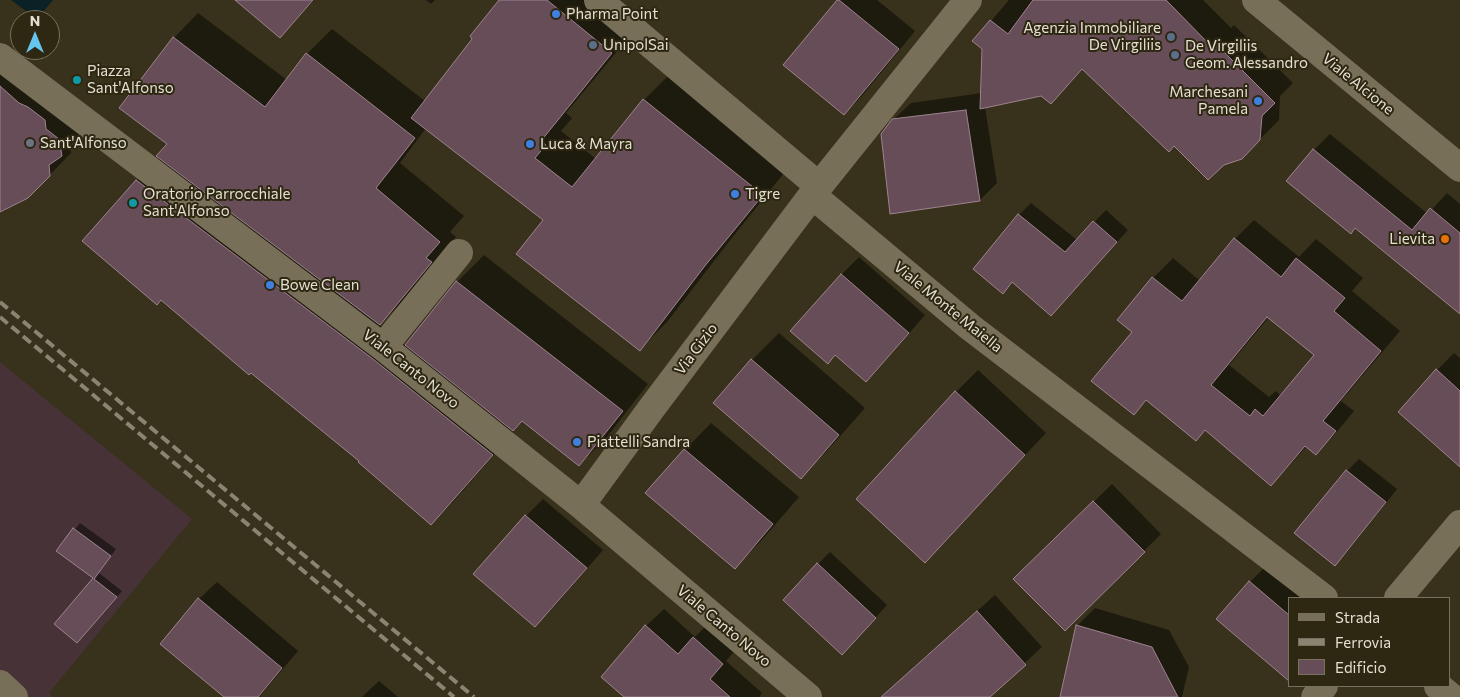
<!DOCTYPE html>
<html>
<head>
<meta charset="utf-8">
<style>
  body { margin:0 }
  #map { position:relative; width:1460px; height:697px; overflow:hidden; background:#38311b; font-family:Commissioner,sans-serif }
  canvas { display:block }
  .legend { position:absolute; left:1288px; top:597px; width:162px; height:90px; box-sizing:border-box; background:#2e2711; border:1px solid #77715f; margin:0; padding:6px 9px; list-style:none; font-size:15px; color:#e4e0d3 }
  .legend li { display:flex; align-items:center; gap:10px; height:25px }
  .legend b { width:25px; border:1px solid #77715f }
  .north { position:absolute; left:10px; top:10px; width:50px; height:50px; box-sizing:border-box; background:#2e2711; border:1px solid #77715f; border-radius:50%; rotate:0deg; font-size:14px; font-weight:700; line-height:20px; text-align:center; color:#e4e0d3 }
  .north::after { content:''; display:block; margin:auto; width:18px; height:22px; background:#65c5ee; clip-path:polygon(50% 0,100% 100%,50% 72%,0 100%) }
</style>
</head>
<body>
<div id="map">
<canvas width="1460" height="697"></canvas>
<ul class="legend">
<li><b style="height:6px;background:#776f57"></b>Strada</li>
<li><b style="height:6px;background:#8a8472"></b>Ferrovia</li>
<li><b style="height:14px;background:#664d58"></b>Edificio</li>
</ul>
<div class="north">N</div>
</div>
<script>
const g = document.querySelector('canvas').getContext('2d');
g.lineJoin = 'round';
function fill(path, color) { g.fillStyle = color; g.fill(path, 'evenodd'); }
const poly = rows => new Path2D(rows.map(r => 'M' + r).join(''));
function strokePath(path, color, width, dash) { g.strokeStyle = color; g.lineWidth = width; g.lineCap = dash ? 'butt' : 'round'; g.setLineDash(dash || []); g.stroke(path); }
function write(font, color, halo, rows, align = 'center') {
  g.font = font + ' Commissioner,sans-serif'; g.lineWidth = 4; g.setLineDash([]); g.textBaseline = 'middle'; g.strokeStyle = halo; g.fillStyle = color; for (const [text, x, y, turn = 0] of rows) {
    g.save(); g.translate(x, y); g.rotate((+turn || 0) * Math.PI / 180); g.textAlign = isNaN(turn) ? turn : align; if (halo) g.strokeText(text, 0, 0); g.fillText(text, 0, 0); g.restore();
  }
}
fill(poly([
  [0,362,192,519,49,693,52,697,0,697]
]), '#473337');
fill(poly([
  [11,0,53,0,37,19]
]), '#0a2226');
fill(poly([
  [237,0,314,0,280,36],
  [426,0,435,0,431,4],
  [501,0,606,0,638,26,566,113,572,118,561,131,596,159,644,100,671,73,788,168,731,239,667,322,640,349,544,220,426,128,400,163,464,216,450,232,456,237,405,299,379,325,406,346,457,282,484,255,648,384,606,438,579,465,522,420,512,431,514,432,453,502,431,524,360,461,162,299,84,241,137,180,160,157,169,144,174,38,198,13,287,80,307,54,332,29,425,101,474,38],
  [838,0,877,0,915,31,861,97,844,114],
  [1009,0,1203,0,1231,28,1234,25,1293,83,1280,96,1279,120,1241,158,1174,145,1083,68,1051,103,1042,95,985,107,997,183,980,200,891,213,893,120,911,103,982,93,983,48,974,41],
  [0,55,82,133,70,145,71,153,28,197,0,204],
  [1330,134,1428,214,1447,193,1460,204,1460,310,1314,150],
  [1031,203,1077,240,1106,210,1128,230,1051,315,1013,281,1002,292,1019,215],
  [1254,220,1299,257,1316,239,1363,278,1352,291,1400,331,1341,401,1354,411,1335,434,1316,453,1307,446,1290,465,1271,485,1205,430,1196,439,1147,400,1134,414,1134,331,1119,320,1153,278,1173,258,1200,281,1235,239],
  [1269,317,1316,355,1281,396,1276,391,1269,397,1229,365],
  [859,257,925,315,883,363,866,380,836,354,792,331,842,274],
  [779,333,865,408,827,451,800,477,714,402,752,360],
  [1454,353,1460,358,1460,454,1437,370],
  [978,370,1046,433,925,561,857,499,956,392],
  [711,423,799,497,761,541,735,567,647,493,685,450],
  [1359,459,1397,489,1347,552,1335,564,1296,533,1347,471],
  [1112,484,1161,534,1065,629,1015,579],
  [543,499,603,550,553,608,535,626,526,516],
  [80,523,116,549,99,573,122,591,83,636,56,624,95,578,58,551],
  [830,552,887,605,854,641,818,564],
  [1267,565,1306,598,1289,598,1289,679,1250,582],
  [217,582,298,651,259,697,226,697,162,644,199,599],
  [995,595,1042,647,988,697,904,697,894,686,912,669],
  [1095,608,1169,630,1189,667,1182,697,1061,697,1077,626],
  [664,609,695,637,711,621,739,646,726,661,762,693,759,697,626,697,646,626],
  [379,681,398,697,362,697]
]), '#0007');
const building = poly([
  [235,0,313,0,280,38,235,0],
  [499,0,547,0,612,53,541,141,546,145,535,158,572,187,643,99,763,195,704,267,640,351,516,254,543,220,411,118,472,39,470,36,499,0],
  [837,0,839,0,899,49,844,115,783,65,837,0],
  [1033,0,1166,0,1211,46,1215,43,1275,103,1262,116,1260,140,1242,159,1224,165,1208,180,1174,146,1169,152,1082,69,1051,104,1041,96,980,109,982,49,972,41,990,20,1008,34,1033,0],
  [173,37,265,107,306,53,415,138,376,188,440,242,426,258,432,262,380,325,156,156,167,144,119,108,173,37],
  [0,86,19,103,28,107,45,120,46,129,59,139,62,156,49,165,50,176,28,198,0,212,0,86],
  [966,110,980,201,890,214,881,134,892,119,966,110],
  [1313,149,1412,230,1430,208,1460,233,1460,314,1355,228,1351,234,1286,181,1313,149],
  [136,180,373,359,493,455,431,525,358,462,359,461,251,373,249,375,161,300,157,305,82,241,136,180],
  [1018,214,1065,252,1093,221,1117,242,1051,316,1012,282,1003,294,973,269,1018,214],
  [1234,238,1281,277,1296,258,1345,298,1334,311,1381,351,1323,421,1336,431,1316,455,1305,446,1271,486,1205,430,1196,441,1146,400,1134,415,1091,381,1132,332,1117,320,1152,277,1182,301,1234,238],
  [1267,317,1314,355,1263,416,1255,409,1250,416,1211,385,1267,317],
  [841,274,909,333,866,382,835,355,828,364,790,331,841,274],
  [456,281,623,411,579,466,522,421,513,431,405,345,456,281],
  [751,359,839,435,801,479,713,403,751,359],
  [1436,369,1460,391,1460,467,1398,412,1436,369],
  [955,391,1025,455,925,563,856,499,955,391],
  [684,449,773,524,735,569,645,493,684,449],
  [1346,470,1386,502,1335,566,1294,533,1346,470],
  [1093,501,1145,552,1065,631,1013,579,1093,501],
  [525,515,587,568,535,627,473,574,525,515],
  [73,528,111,556,94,579,117,597,77,643,54,624,93,578,56,551,73,528],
  [817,563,876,618,842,655,783,600,817,563],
  [1249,581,1289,615,1289,681,1216,619,1249,581],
  [198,598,282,668,258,697,224,697,160,644,198,598],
  [977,611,1026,665,990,697,881,697,977,611],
  [645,625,678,654,693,637,723,664,710,679,730,697,624,697,601,677,645,625],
  [1076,625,1152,647,1178,697,1060,697,1076,625]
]);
fill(building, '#664d58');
strokePath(building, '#9e838f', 1);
strokePath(poly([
  [0,57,383,347,581,505,808,697],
  [819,186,968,0],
  [812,195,970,327,1324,598],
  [383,347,459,253],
  [581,505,651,409,819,186,598,0],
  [1398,598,1460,524],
  [1438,686,1451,697],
  [1315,697,1324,686]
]), '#776f57', 28);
strokePath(poly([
  [1256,0,1460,168],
  [0,684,14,697]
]), '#776f57', 28);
strokePath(poly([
  [0,302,474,697],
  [0,317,454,697]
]), '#8a8472', 4, [10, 5]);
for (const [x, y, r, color] of [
  [556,14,5,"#3f7fe0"],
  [1171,37,5,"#5c6f8a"],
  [593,45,5,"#5c6f8a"],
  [1175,55,5,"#5c6f8a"],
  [77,80,5,"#0f9aa8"],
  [1258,101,5,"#3f7fe0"],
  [30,143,5,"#6b7280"],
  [530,144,5,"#3f7fe0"],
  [735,194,5,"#3f7fe0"],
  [133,203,5,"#0f9aa8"],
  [1445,239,5,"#e8710a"],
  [270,285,5,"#3f7fe0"],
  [577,442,5,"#3f7fe0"]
]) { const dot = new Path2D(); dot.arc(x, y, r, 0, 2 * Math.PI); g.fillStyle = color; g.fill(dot); strokePath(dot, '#2e2711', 2); }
write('15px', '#e4e0d3', '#2e2711', [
  ["Pharma Point",566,14],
  ["Agenzia Immobiliare",1161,28,"right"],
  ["De Virgiliis",1161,45,"right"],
  ["UnipolSai",603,45],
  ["De Virgiliis",1185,46],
  ["Geom. Alessandro",1185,63],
  ["Piazza",87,71],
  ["Sant'Alfonso",87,88],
  ["Marchesani",1248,92,"right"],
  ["Pamela",1248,109,"right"],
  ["Sant'Alfonso",40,143],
  ["Luca & Mayra",540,144],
  ["Oratorio Parrocchiale",143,194],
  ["Sant'Alfonso",143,211],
  ["Tigre",745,194],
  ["Lievita",1435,239,"right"],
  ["Bowe Clean",280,285],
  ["Piattelli Sandra",587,442]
], 'left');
write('15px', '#e4e0d3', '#2e2711', [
  ["Viale Alcione",1358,84,39],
  ["Viale Monte Maiella",948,307,39],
  ["Via Gizio",696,349,-53],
  ["Viale Canto Novo",411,369,38],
  ["Viale Canto Novo",724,626,40]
]);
</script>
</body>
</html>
